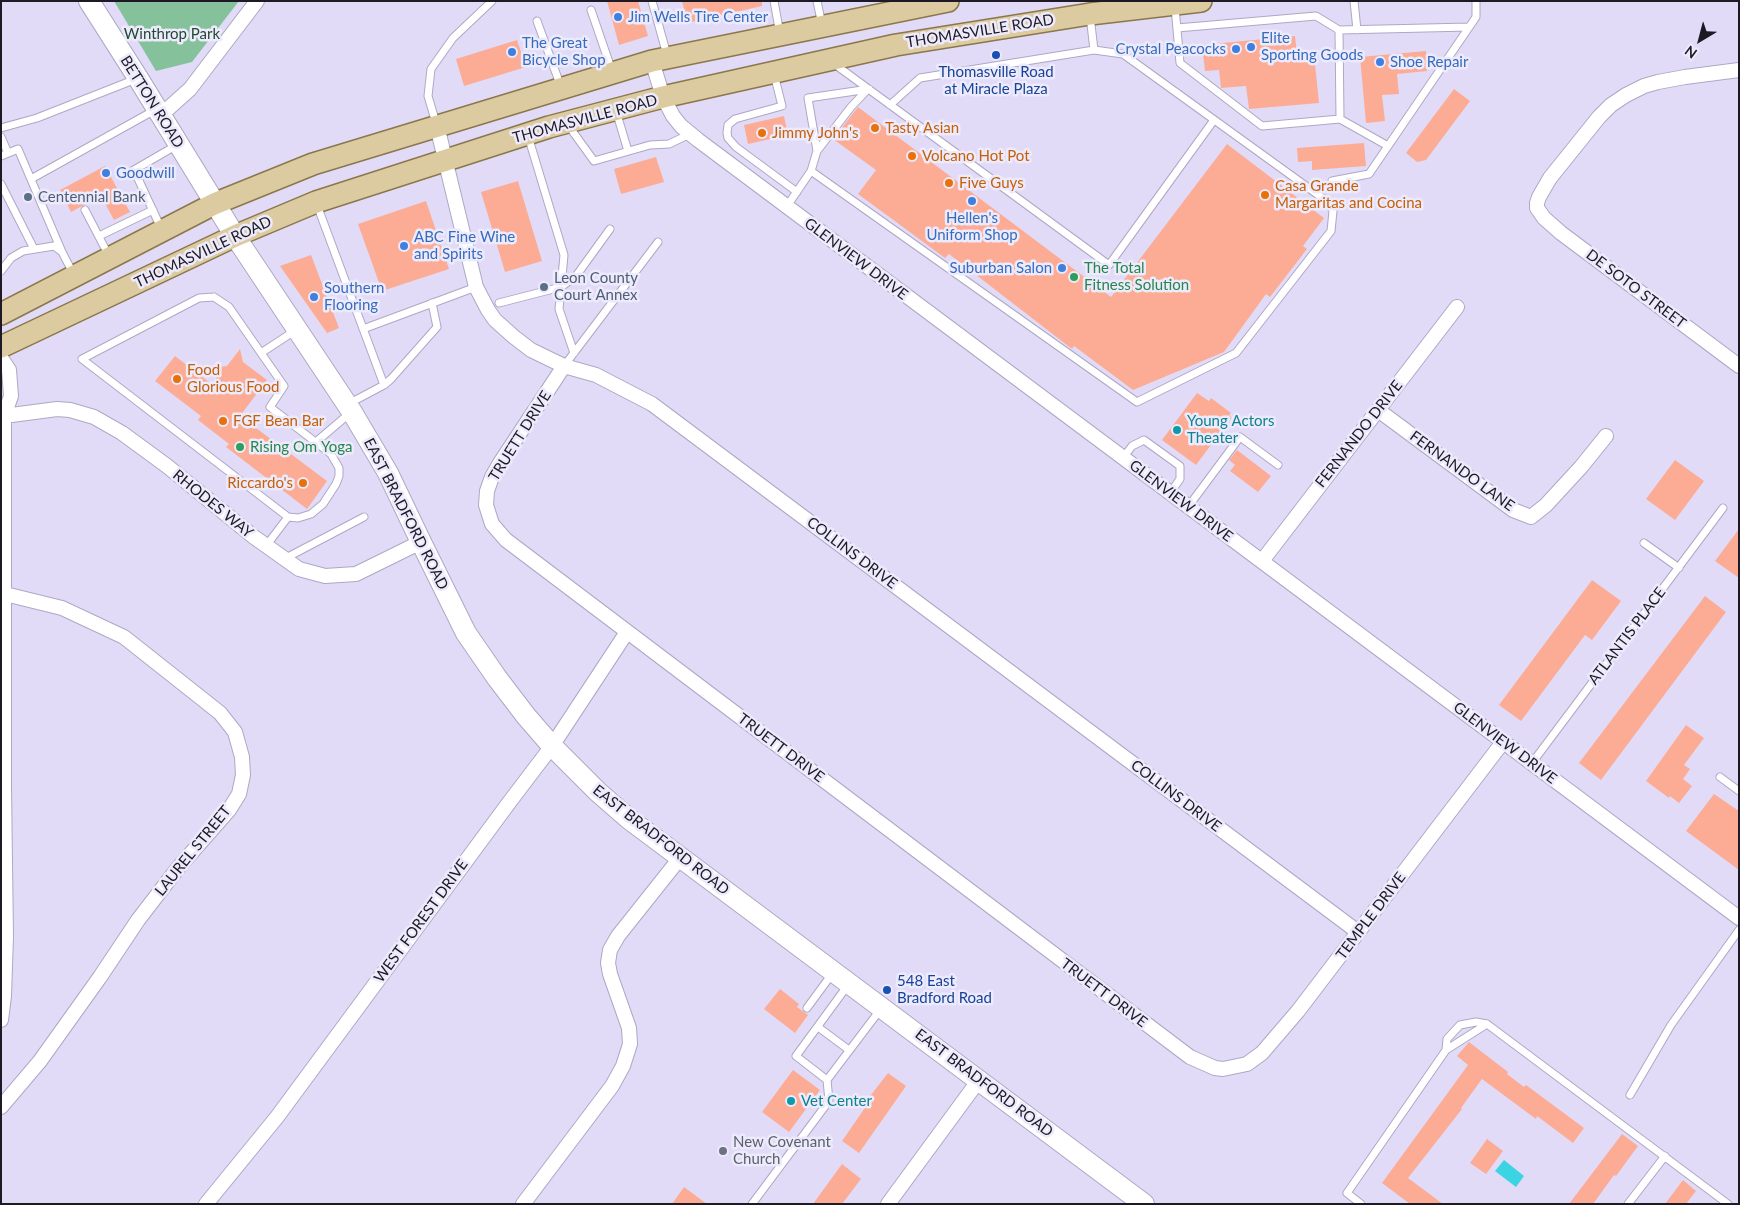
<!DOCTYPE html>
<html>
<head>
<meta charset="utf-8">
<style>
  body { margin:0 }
  #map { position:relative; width:1740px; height:1205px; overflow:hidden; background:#e1dbf8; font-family:Lato,sans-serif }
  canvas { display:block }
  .frame { position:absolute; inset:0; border:2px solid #1d1a25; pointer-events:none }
  .north { position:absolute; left:1675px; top:15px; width:50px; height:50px; -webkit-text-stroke:4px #edeafc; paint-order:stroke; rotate:217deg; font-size:14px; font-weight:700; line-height:20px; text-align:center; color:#1d1a25 }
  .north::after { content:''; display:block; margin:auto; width:18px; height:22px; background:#1d1a25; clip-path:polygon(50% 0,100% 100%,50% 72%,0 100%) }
</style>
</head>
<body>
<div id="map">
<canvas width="1740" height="1205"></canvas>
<div class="frame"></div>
<div class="north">N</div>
</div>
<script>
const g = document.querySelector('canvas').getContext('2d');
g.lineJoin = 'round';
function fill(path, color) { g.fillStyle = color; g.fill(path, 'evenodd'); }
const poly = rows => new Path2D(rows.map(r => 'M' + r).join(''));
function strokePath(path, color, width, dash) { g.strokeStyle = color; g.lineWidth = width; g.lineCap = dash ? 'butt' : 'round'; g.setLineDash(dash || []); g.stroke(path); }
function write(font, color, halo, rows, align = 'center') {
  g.font = font + ' Lato,sans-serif'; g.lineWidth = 5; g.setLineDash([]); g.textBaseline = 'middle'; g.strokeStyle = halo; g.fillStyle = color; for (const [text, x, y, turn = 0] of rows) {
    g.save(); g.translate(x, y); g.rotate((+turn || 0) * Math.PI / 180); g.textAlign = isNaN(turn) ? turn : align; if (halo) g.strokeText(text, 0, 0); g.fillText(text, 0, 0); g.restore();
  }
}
fill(poly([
  [114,1,239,1,192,62,156,71]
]), '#85c29b');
fill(poly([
  [1504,1160,1524,1176,1516,1187,1495,1171]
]), '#3bd4e3');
fill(poly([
  [607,1,638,1,648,36,619,45],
  [682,1,762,1,762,6,687,23],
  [1295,36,1297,55,1314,54,1319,103,1249,109,1246,86,1221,88,1219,70,1205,71,1202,45],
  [517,40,526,67,464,86,456,59],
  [1426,51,1427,71,1397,74,1399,94,1382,95,1385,121,1366,123,1360,57],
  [1454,89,1470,101,1426,160,1417,162,1406,153],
  [858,107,1111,297,1227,144,1324,218,1303,246,1307,249,1270,297,1266,294,1224,352,1133,390,1074,346,1072,349,949,254,945,258,858,194,876,170,833,139],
  [784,116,788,135,748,144,744,125],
  [1364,143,1366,166,1312,170,1312,161,1298,162,1297,148],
  [656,157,664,182,621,194,614,169],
  [105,166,130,212,114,220,101,196,71,212,60,190],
  [518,181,542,261,505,272,481,192],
  [426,201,449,269,382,291,358,224],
  [311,255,339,328,327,333,280,266],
  [240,349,243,362,267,380,240,416,327,481,307,509,226,447,229,444,198,420,201,416,155,381,175,356,214,386,219,367,227,366],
  [1197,393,1209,401,1211,398,1231,413,1229,415,1231,418,1196,465,1162,440],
  [1237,450,1271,476,1258,492,1230,471,1235,465,1229,460],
  [1675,460,1704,481,1675,520,1646,499],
  [1739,529,1739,578,1715,561],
  [1592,580,1621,601,1592,640,1585,635,1521,721,1499,705],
  [1705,596,1726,612,1601,780,1579,763],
  [1686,725,1704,738,1684,765,1690,769,1683,779,1692,786,1679,803,1670,796,1669,798,1646,781],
  [1714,794,1739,811,1739,870,1686,831],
  [780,989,799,1004,797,1007,808,1015,795,1033,764,1009],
  [1469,1042,1508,1072,1507,1074,1524,1087,1526,1085,1584,1128,1573,1143,1537,1116,1536,1119,1482,1079,1461,1108,1462,1109,1408,1178,1443,1204,1410,1204,1382,1183,1468,1065,1457,1056],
  [793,1070,820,1090,789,1132,762,1112],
  [888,1073,906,1086,859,1153,842,1141,869,1102,867,1100],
  [1622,1134,1638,1146,1616,1176,1614,1175,1593,1204,1569,1204],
  [1487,1139,1503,1151,1486,1174,1470,1163],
  [842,1164,861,1179,842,1204,813,1204],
  [1683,1180,1696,1191,1686,1204,1665,1204],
  [684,1187,707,1204,672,1204]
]), '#fcac95');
const lane = poly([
  [652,1,667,55],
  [774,1,780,34],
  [817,1,822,25],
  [1354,1,1357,30],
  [1175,7,1180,63,1262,126,1340,119,1339,30],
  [591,10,612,71],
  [1090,16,1094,50],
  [537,21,561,87],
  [1177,28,1316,16,1339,30,1469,27],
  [833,63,1109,265,1214,120],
  [774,74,782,106,735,119,728,125,727,133,728,138,736,147,797,192],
  [616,111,628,151],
  [1340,119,1388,146],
  [436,123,428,96,431,69,453,38,492,1],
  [568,125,594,161,650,145,669,144,690,134],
  [1,128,37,118,136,79],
  [528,136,564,255,559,309,574,353],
  [1,137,8,153],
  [817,151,851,107,868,89],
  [1,156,18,149,62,252],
  [811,171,1137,402,1236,353,1331,231,1333,211,1328,202,1123,54,1094,50,920,78,890,105],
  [31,179,155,110],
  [1332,181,1369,174,1476,17,1476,1],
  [1,184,34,249],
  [317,205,384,385],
  [787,206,811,171,817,151,808,98,869,89],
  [85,210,109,256],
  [161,228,134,170,177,145],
  [99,236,153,210],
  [1,271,11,258,23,251,54,246,62,252,74,275],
  [214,297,229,307,284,386,270,407,331,454,339,468,339,476,336,484,323,504,311,514,298,518,288,517,82,359,199,298,214,297],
  [499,303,561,287,576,276,610,229],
  [363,329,476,287],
  [261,353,296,330],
  [564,366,658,242],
  [350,403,384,385,391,379,437,327,432,303],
  [316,442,350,413],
  [1123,458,1132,446,1144,440,1180,466,1180,479,1170,493],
  [1188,507,1240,437,1278,465],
  [1644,543,1679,568],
  [266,546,288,517],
  [284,559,364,517],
  [1532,763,1723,508],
  [1720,777,1739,791],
  [807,1008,832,974],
  [818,1027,849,1050],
  [1446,1050,1487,1024],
  [827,1080,796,1056,848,985],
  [1630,1095,1671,1025,1739,930],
  [752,1204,829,1101,827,1080,880,1010],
  [1361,1204,1347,1193,1446,1050,1447,1039,1460,1025,1476,1022,1487,1024,1728,1204],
  [1628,1204,1665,1156]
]);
const street = poly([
  [652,61,663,97,673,116,681,126,698,140,1739,918],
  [1739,70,1685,77,1658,82,1644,86,1626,95,1611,105,1599,117,1550,178,1539,197,1537,203,1537,208,1544,218,1561,233,1739,366],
  [161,115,190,89,257,1],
  [437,126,476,287,488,310,495,320,514,337,531,350,564,366,596,375,652,404,1358,932],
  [1,358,9,370,11,396,4,416,4,787,6,936,4,996,1,1020],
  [564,366,500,463,492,477,487,491,486,505,492,524,506,540,1190,1057,1215,1068,1223,1069,1247,1064,1262,1053,1298,1011,1503,742],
  [1378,410,1513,510,1531,517,1546,505,1581,467,1606,436],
  [4,416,57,409,70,410,94,417,122,433,167,466,254,537,299,569,325,576,356,574,421,542],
  [1262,561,1457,307],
  [1,1107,40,1061,100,977,138,920,178,868,229,810,239,794,243,775,242,757,235,732,220,713,124,637,62,608,5,594],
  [206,1204,277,1117,508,804,552,746,627,632],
  [523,1204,612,1086,623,1066,630,1044,629,1028,610,974,608,963,610,950,618,936,680,858],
  [888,1204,979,1080]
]);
const secondary = poly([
  [89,1,138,78,235,236,352,412,388,473,421,542,466,633,497,678,526,716,552,746,598,792,629,819,1144,1204]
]);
const primary = poly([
  [1,314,214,204,313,164,652,61,948,1],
  [1,347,235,236,316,202,549,127,663,97,896,45,1090,14,1201,1]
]);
strokePath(lane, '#aea8c4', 9);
strokePath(street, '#aea8c4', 16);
strokePath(secondary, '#aea8c4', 22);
strokePath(primary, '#8a774b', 24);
strokePath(lane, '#fff', 7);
strokePath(street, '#fff', 14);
strokePath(secondary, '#fff', 20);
strokePath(primary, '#dccba0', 21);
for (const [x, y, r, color] of [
  [618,17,5,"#3f7fe0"],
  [1251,47,5,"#3f7fe0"],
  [1236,49,5,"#3f7fe0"],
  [512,52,5,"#3f7fe0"],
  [996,55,5,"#1a4fb4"],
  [1380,62,5,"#3f7fe0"],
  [875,128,5,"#e8710a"],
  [762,133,5,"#e8710a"],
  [912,156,5,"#e8710a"],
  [106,173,5,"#3f7fe0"],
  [949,183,5,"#e8710a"],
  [1265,195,5,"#e8710a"],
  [28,197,5,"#5c6f8a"],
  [972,201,5,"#3f7fe0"],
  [404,246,5,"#3f7fe0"],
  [1062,268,5,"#3f7fe0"],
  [1074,277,5,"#2e9e5b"],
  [544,287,5,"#5c6f8a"],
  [314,297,5,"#3f7fe0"],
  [177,379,5,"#e8710a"],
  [223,421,5,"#e8710a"],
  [1177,430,5,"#0f9aa8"],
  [240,447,5,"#2e9e5b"],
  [303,483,5,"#e8710a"],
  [887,990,5,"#1a4fb4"],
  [791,1101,5,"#0f9aa8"],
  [723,1151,5,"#6b7280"]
]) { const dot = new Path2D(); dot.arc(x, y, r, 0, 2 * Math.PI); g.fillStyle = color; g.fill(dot); strokePath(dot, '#edeafc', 2); }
write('15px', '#366cbe', '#edeafc', [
  ["Jim Wells Tire Center",628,17],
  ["Elite",1261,38],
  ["Sporting Goods",1261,55],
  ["The Great",522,43],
  ["Bicycle Shop",522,60],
  ["Crystal Peacocks",1226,49,"right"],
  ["Shoe Repair",1390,62],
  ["Goodwill",116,173],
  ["Hellen's",972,218,"center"],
  ["Uniform Shop",972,235,"center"],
  ["ABC Fine Wine",414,237],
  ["and Spirits",414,254],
  ["Suburban Salon",1052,268,"right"],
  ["Southern",324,288],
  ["Flooring",324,305]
], 'left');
write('15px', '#1d1a25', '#edeafc', [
  ["THOMASVILLE ROAD",980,31,-9],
  ["BETTON ROAD",152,102,58],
  ["THOMASVILLE ROAD",585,119,-15],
  ["THOMASVILLE ROAD",203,252,-25],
  ["GLENVIEW DRIVE",856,259,37],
  ["DE SOTO STREET",1636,289,37],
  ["FERNANDO DRIVE",1359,434,-52],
  ["TRUETT DRIVE",520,436,-58],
  ["FERNANDO LANE",1462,471,36],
  ["GLENVIEW DRIVE",1181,501,37],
  ["RHODES WAY",213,504,39],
  ["EAST BRADFORD ROAD",406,514,63],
  ["COLLINS DRIVE",852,553,37],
  ["ATLANTIS PLACE",1627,636,-53],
  ["GLENVIEW DRIVE",1505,743,37],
  ["TRUETT DRIVE",781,748,37],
  ["COLLINS DRIVE",1176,796,37],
  ["EAST BRADFORD ROAD",661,840,38],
  ["LAUREL STREET",193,851,-51],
  ["TEMPLE DRIVE",1371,916,-53],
  ["WEST FOREST DRIVE",421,921,-54],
  ["TRUETT DRIVE",1104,993,37],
  ["EAST BRADFORD ROAD",984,1083,37]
]);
write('15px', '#214932', '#edeafc', [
  ["Winthrop Park",172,34]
]);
write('15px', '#164399', '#edeafc', [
  ["Thomasville Road",996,72],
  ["at Miracle Plaza",996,89],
  ["548 East",897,981,"left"],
  ["Bradford Road",897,998,"left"]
]);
write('15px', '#c56008', '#edeafc', [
  ["Tasty Asian",885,128],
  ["Jimmy John's",772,133],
  ["Volcano Hot Pot",922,156],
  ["Five Guys",959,183],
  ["Casa Grande",1275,186],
  ["Margaritas and Cocina",1275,203],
  ["Food",187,370],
  ["Glorious Food",187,387],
  ["FGF Bean Bar",233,421],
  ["Riccardo's",293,483,"right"]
], 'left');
write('15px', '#4e5e75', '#edeafc', [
  ["Centennial Bank",38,197],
  ["Leon County",554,278],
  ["Court Annex",554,295]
], 'left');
write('15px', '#27864d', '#edeafc', [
  ["The Total",1084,268],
  ["Fitness Solution",1084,285],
  ["Rising Om Yoga",250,447]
], 'left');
write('15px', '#0d838f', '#edeafc', [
  ["Young Actors",1187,421],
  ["Theater",1187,438],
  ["Vet Center",801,1101]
], 'left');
write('15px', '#5b616d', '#edeafc', [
  ["New Covenant",733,1142],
  ["Church",733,1159]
], 'left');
</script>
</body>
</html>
